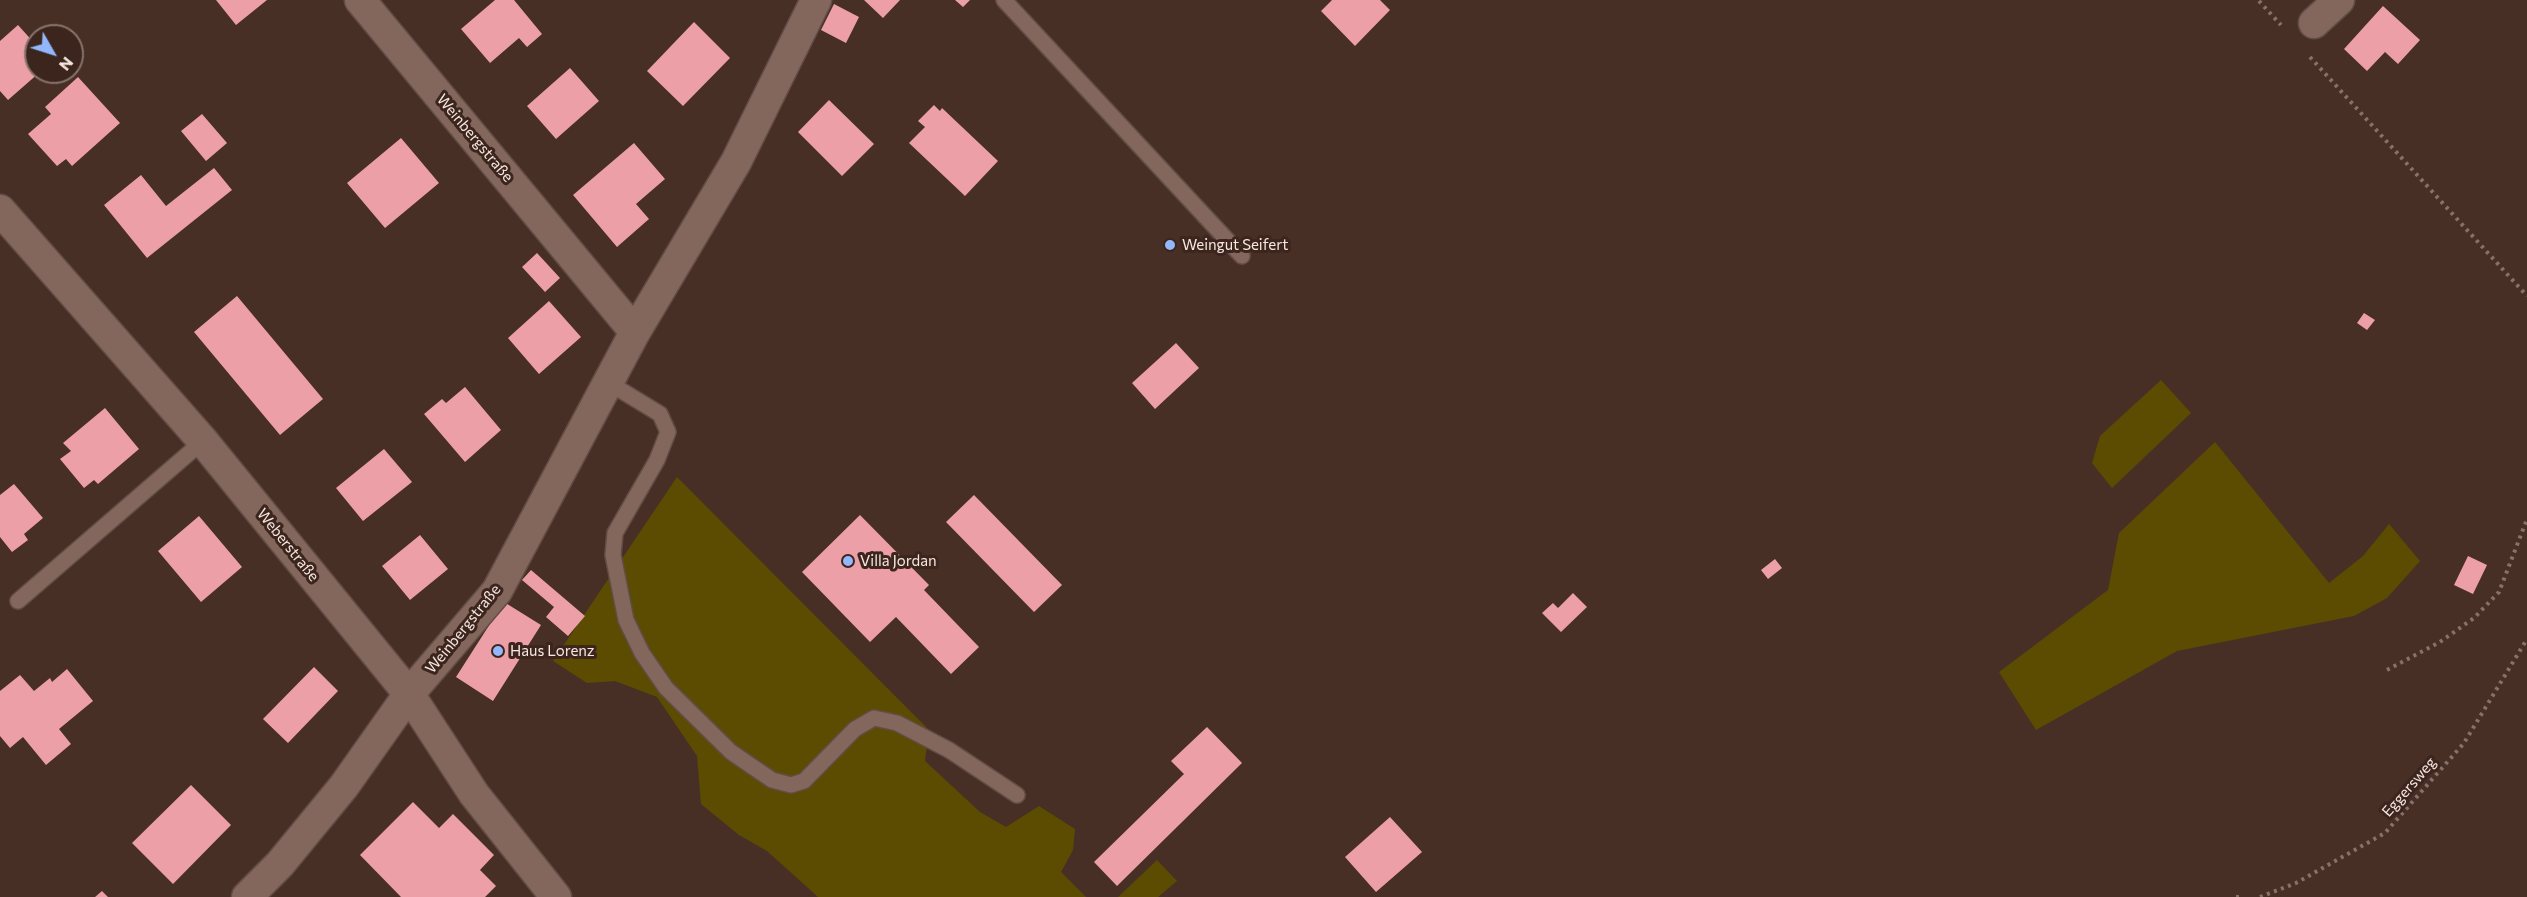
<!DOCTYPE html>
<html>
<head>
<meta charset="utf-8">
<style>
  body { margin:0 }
  #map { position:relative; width:2527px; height:897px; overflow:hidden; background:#472f26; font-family:Commissioner,sans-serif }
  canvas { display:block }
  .north { position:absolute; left:24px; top:24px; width:60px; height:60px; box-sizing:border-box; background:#3c251d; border:2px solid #87736b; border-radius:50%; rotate:129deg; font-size:16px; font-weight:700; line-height:24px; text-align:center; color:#f7e7e1 }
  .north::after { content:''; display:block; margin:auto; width:21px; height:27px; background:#92b7fd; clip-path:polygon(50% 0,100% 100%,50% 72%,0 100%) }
</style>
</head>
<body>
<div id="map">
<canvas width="2527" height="897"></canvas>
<div class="north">N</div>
</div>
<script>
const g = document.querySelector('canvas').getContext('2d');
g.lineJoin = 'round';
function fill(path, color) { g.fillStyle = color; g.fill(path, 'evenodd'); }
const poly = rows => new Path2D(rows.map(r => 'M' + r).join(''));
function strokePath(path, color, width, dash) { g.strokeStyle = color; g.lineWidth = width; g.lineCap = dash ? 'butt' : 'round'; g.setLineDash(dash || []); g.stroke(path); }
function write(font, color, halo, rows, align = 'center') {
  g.font = font + ' Commissioner,sans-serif'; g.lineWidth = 6; g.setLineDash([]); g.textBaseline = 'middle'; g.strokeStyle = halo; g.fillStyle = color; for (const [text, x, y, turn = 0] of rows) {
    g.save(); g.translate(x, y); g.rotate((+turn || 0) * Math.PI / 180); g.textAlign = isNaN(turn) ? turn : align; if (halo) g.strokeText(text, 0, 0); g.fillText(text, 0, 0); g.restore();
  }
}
fill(poly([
  [2161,380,2191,413,2112,488,2092,463,2100,436],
  [2215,442,2329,583,2363,556,2389,524,2420,561,2387,598,2354,616,2177,651,2036,730,1999,672,2108,590,2119,533],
  [677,477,929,730,925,761,980,812,1006,827,1039,806,1075,829,1073,850,1061,872,1086,897,818,897,767,851,739,835,701,804,697,756,657,697,615,681,587,683,553,661],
  [1157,860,1177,881,1158,897,1118,897]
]), '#5b4c02');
fill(poly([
  [216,0,267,0,236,25],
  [495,0,514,0,542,34,527,47,519,38,490,63,461,29],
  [864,0,900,0,883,18],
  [955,0,970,0,963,7],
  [1332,0,1380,0,1390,10,1355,46,1321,11],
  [834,4,859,17,846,43,821,30],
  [2383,6,2420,40,2398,64,2385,52,2367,71,2344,49],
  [694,22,730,58,683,106,647,71],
  [18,25,36,45,36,72,40,72,8,100,0,91,0,41],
  [570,68,599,101,556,139,527,106],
  [78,77,120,123,72,166,66,159,57,166,28,134,51,114,45,107],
  [829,100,874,144,842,176,798,132],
  [934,105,940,111,942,108,998,161,965,196,909,143,925,127,918,121],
  [202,114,227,143,206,161,181,131],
  [401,138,439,183,385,228,347,183],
  [634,143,665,179,636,204,649,219,617,247,573,195],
  [214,168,232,190,147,258,104,205,141,175,166,206],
  [537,253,560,278,545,292,522,267],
  [237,296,323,399,280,435,194,332],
  [549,301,581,337,539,374,508,338],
  [2364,313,2375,320,2367,330,2357,323],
  [1176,343,1199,368,1155,409,1132,383],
  [465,387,501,430,465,462,424,414,442,399,446,403],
  [105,408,139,449,98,484,94,480,84,488,60,459,71,451,63,443],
  [384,449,412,482,363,521,336,488],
  [14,484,43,518,24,534,28,540,12,552,0,537,0,495],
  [974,495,1062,585,1034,612,946,522],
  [860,515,929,585,924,590,979,647,951,674,896,617,870,642,802,572],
  [199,516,242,567,201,602,158,551],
  [420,535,448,569,410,600,382,566],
  [2468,556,2487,565,2473,594,2454,585],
  [1775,559,1782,568,1768,579,1761,570],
  [531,570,585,616,568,636,546,617,554,607,522,580],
  [1573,593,1587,607,1561,632,1542,613,1553,603,1558,608],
  [504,602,541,625,493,701,456,677],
  [314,667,338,691,288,743,263,719],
  [67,669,93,701,59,729,71,744,46,765,23,737,10,748,0,736,0,691,20,675,34,691,50,678,52,682],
  [1207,727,1242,763,1117,886,1094,862,1184,774,1171,761],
  [191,785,231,825,173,884,132,843],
  [413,802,439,828,453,814,494,855,480,870,496,886,485,897,401,897,360,855],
  [1390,817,1422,852,1376,892,1345,857],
  [102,891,108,897,95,897]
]), '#ec9fa6');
const service = poly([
  [1004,0,1242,256],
  [609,383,660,414,668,432,657,460,615,533,613,555,626,620,642,653,666,688,731,752,772,780,791,785,804,781,855,729,874,718,897,723,949,750,1017,795],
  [18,601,203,441]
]);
const minor = poly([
  [360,0,635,332],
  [2314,23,2339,0],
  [0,210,203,441,409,694,474,794,556,897],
  [247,897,280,864,344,786,409,694,497,591,635,332,736,162,816,0]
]);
strokePath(service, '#624d46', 18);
strokePath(minor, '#624d46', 33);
strokePath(poly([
  [2259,1,2281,25],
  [2310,57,2527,296],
  [2387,670,2440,642,2474,618,2499,592,2527,519],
  [2236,897,2243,897],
  [2260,897,2296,883,2385,833,2464,743,2527,639]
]), '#87726a', 4, [3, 4.5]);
strokePath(service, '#83675d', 15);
strokePath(minor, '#83675d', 30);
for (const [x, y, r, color] of [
  [1170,245,6,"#92b7fd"],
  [848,561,6,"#92b7fd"],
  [498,651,6,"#92b7fd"]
]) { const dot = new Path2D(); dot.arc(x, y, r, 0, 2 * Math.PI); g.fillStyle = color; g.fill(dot); strokePath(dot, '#3c251d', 2); }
write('15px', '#f7e7e1', '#3c251d', [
  ["Weinbergstraße",475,138,50],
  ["Weberstraße",288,545,51],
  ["Weinbergstraße",463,629,-51],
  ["Eggersweg",2409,787,-49]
]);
write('15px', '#f7e7e1', '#3c251d', [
  ["Weingut Seifert",1182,245],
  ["Villa Jordan",860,561],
  ["Haus Lorenz",510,651]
], 'left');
</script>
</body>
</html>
